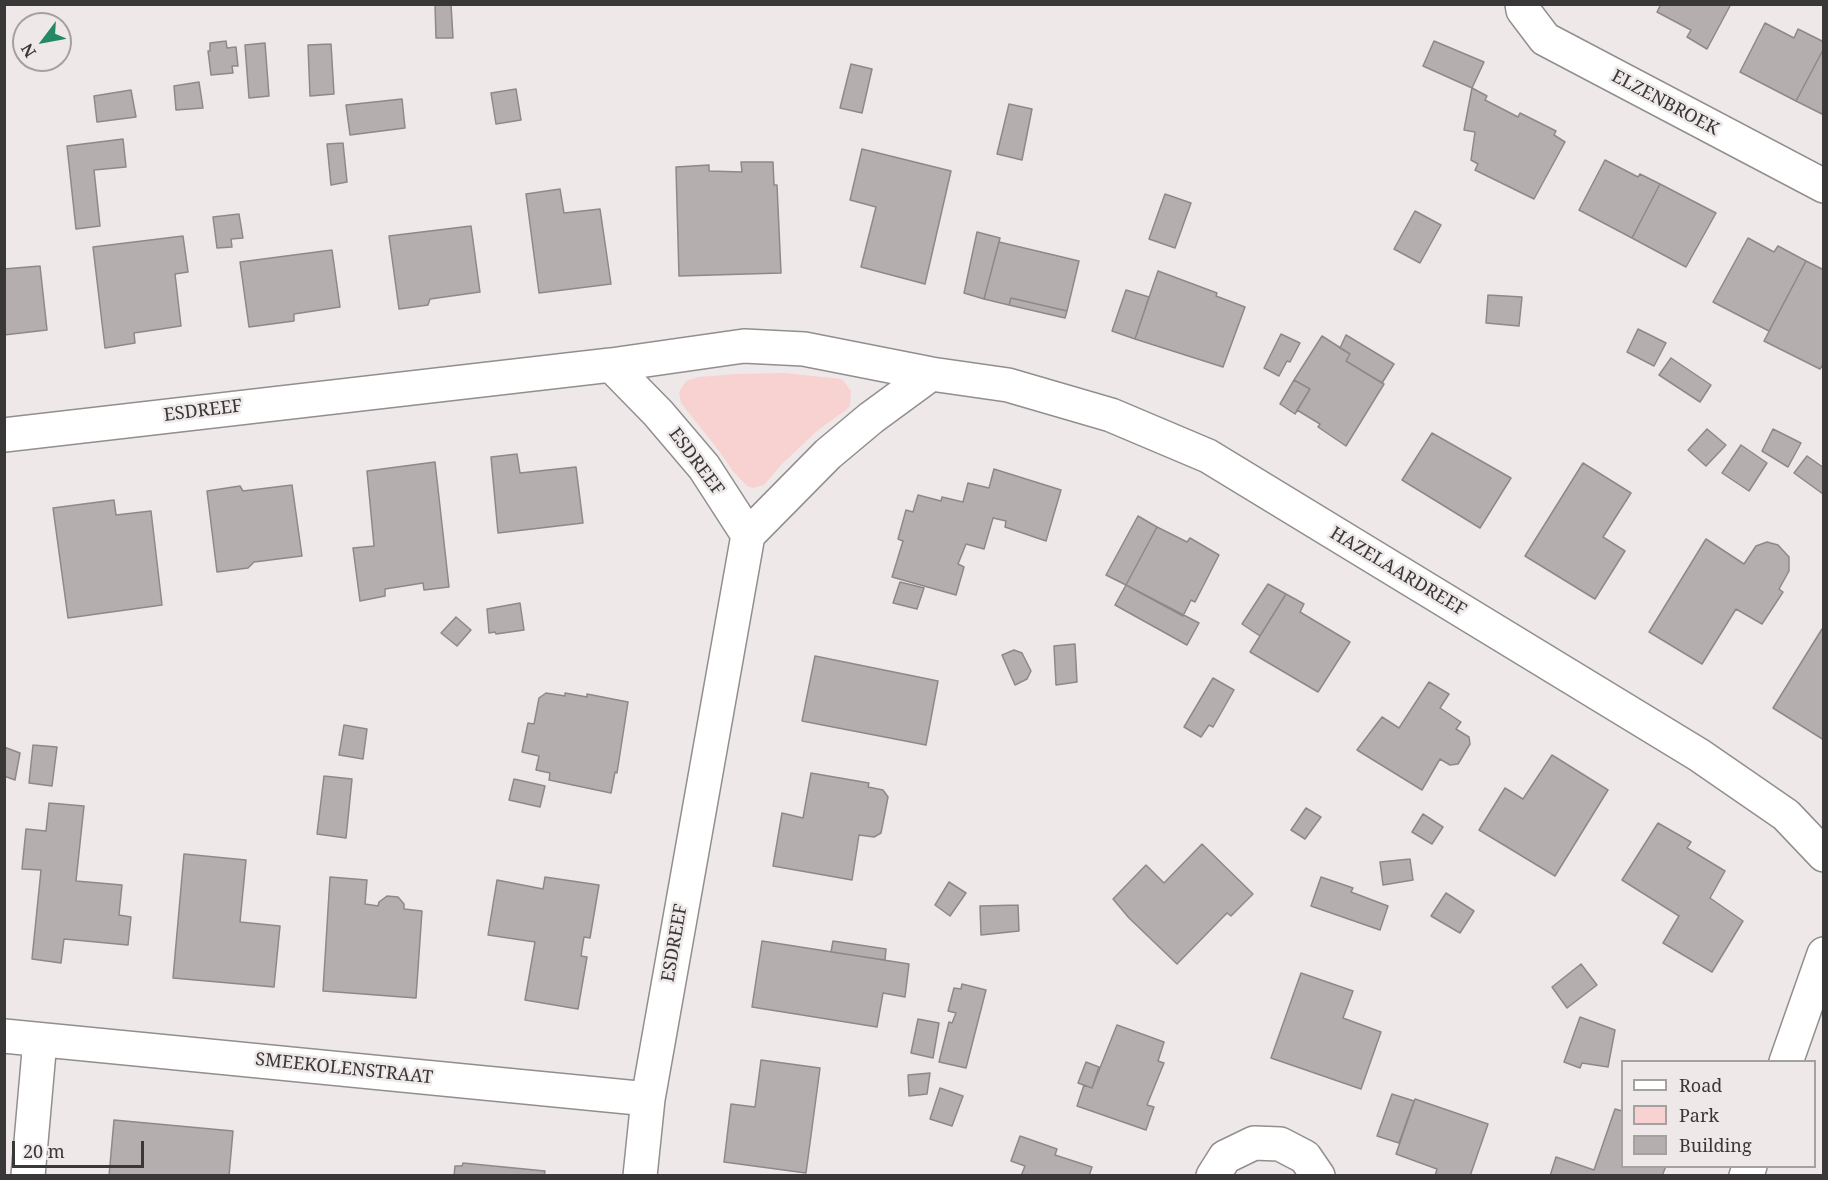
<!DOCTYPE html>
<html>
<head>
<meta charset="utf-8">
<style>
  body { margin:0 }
  #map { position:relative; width:1828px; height:1180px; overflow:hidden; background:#eee8e8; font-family:"Noto Serif",serif }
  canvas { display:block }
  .frame { position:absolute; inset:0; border:6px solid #393737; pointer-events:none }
  .legend { position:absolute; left:1621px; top:1060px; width:195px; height:108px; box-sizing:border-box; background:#eee8e8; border:2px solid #a6a1a1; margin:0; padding:8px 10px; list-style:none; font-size:18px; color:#393737 }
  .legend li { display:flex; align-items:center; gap:12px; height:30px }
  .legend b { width:30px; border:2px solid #a6a1a1 }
  .north { position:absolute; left:12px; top:12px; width:60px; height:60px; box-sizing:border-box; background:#eee8e8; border:2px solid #a6a1a1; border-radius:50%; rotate:238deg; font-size:16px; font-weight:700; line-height:24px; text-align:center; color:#393737 }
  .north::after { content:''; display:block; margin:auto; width:21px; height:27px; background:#248a66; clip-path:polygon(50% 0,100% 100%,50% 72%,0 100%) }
  .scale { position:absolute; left:12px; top:1141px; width:132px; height:27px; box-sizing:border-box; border:3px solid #393737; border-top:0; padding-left:8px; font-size:18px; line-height:21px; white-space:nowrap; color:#393737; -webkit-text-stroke:4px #eee8e8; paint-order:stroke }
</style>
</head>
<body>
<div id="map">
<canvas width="1828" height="1180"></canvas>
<div class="frame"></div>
<ul class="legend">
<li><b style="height:8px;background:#fff"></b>Road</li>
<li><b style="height:16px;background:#f8d1d1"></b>Park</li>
<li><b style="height:16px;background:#b4aeae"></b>Building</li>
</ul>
<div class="north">N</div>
<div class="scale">20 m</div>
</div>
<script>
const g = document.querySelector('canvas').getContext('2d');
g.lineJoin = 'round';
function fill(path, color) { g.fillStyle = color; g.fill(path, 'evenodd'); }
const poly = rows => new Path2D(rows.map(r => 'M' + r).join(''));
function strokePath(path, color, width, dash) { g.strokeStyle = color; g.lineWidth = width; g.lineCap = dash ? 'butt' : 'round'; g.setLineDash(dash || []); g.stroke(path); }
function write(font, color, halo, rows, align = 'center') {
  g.font = font + ' "Noto Serif",serif'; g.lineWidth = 5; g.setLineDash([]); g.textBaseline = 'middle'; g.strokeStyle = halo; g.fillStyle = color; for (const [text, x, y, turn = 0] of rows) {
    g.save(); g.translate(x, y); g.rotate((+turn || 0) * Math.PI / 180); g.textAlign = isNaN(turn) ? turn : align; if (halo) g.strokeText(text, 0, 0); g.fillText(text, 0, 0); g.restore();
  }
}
fill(poly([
  [783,373,842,379,851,391,850,406,846,410,818,430,781,465,764,485,753,488,747,486,732,470,720,452,681,403,679,392,686,381,698,377,736,374]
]), '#f8d1d1');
const building = poly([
  [435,4,451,4,453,38,436,38,435,4],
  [1661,4,1731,4,1707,49,1687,37,1691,30,1657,12,1661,4],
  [1765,23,1794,38,1798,29,1824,42,1824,48,1796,101,1740,72,1765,23],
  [226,41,227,48,236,47,238,66,232,66,233,73,211,75,208,51,210,51,210,43,226,41],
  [1434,41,1484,62,1472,88,1423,66,1434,41],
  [265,43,269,96,249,98,245,45,265,43],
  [331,44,334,94,310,96,308,45,331,44],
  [1824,48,1824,115,1796,101,1824,48],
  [851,64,872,69,862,113,840,108,851,64],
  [199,82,203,108,176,110,174,86,199,82],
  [1472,88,1487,96,1485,100,1518,117,1520,113,1556,131,1554,135,1565,142,1534,199,1475,170,1478,164,1471,160,1475,132,1464,130,1472,88],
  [516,89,521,120,496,124,491,93,516,89],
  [131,90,136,117,97,122,94,96,131,90],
  [402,99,405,128,350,135,346,105,402,99],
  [1009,104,1032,109,1022,160,997,154,1009,104],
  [123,139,126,167,94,170,100,226,76,229,67,146,123,139],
  [343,143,347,182,331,185,327,144,343,143],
  [862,149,951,171,925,284,861,267,876,207,850,200,862,149],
  [1605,160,1638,177,1640,174,1660,184,1632,238,1579,210,1605,160],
  [741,162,773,162,774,185,777,185,781,273,679,276,676,167,709,165,709,171,742,172,741,162],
  [1660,184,1716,213,1686,267,1632,238,1660,184],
  [560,189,564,213,600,209,611,284,539,293,526,194,560,189],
  [1165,194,1191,203,1175,248,1149,239,1165,194],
  [1415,211,1441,225,1420,263,1394,249,1415,211],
  [239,214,243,238,231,239,232,247,217,248,213,217,239,214],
  [471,226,480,292,430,299,428,305,399,309,389,236,471,226],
  [977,232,1000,238,984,299,964,293,977,232],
  [183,236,188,272,175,274,181,326,134,333,135,343,105,348,93,247,183,236],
  [1748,238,1774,252,1778,246,1806,261,1769,331,1713,302,1748,238],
  [999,242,1079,261,1067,311,1011,298,1009,305,984,299,999,242],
  [332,250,340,307,294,314,294,321,249,327,240,262,332,250],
  [1806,261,1824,270,1824,363,1820,369,1764,341,1806,261],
  [40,266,47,330,4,335,4,269,40,266],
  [1158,271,1217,293,1216,296,1245,307,1223,367,1135,339,1158,271],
  [1126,290,1149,297,1135,339,1112,331,1126,290],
  [1488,295,1522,297,1519,326,1486,323,1488,295],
  [1011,298,1067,311,1065,318,1009,305,1011,298],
  [1638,329,1666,343,1654,366,1627,352,1638,329],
  [1281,334,1300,343,1290,362,1287,361,1279,376,1264,368,1281,334],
  [1346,335,1394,364,1382,383,1346,361,1350,354,1340,348,1346,335],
  [1322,336,1350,354,1346,361,1384,384,1346,446,1318,427,1320,424,1297,410,1310,389,1294,380,1322,336],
  [1671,358,1711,385,1700,402,1659,375,1671,358],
  [1294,380,1310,389,1295,414,1280,404,1294,380],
  [1707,429,1726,445,1706,466,1688,450,1707,429],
  [1773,429,1801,443,1788,467,1762,451,1773,429],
  [1432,433,1511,478,1480,528,1402,480,1432,433],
  [1741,445,1767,463,1749,491,1722,473,1741,445],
  [517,454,520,473,576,467,583,523,498,533,491,457,517,454],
  [1807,456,1824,468,1823,494,1794,473,1807,456],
  [435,462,449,587,424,590,423,583,385,589,385,596,360,601,353,548,374,546,367,471,435,462],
  [1583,463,1631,493,1603,537,1625,551,1595,599,1525,556,1583,463],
  [994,469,1061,490,1046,541,1005,527,1006,521,993,518,984,549,966,544,958,564,964,567,956,595,892,577,903,541,898,539,906,510,913,512,918,495,941,501,942,497,963,502,968,483,989,488,994,469],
  [292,485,302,556,254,562,248,568,217,572,207,491,240,486,243,491,292,485],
  [114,500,116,515,151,511,162,605,68,618,53,508,114,500],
  [1138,516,1157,527,1126,585,1106,575,1138,516],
  [1157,527,1187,542,1190,538,1219,555,1195,602,1191,600,1183,616,1126,585,1157,527],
  [1706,539,1744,564,1756,546,1767,542,1778,545,1789,557,1789,571,1779,589,1783,592,1762,624,1736,609,1702,664,1649,632,1706,539],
  [900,582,924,588,917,609,893,603,900,582],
  [1268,584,1286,594,1260,636,1242,624,1268,584],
  [1126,585,1199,623,1187,645,1115,605,1126,585],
  [1286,594,1304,604,1300,612,1350,642,1318,692,1250,652,1286,594],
  [520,603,524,630,496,634,495,632,489,633,487,609,520,603],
  [456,617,471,630,457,646,441,633,456,617],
  [1822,629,1824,630,1824,740,1773,708,1822,629],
  [1075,644,1077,682,1056,685,1054,646,1075,644],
  [1014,650,1022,653,1031,671,1027,679,1015,685,1002,655,1014,650],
  [815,656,938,681,926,745,802,721,815,656],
  [1213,678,1234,690,1213,727,1209,725,1201,737,1184,727,1213,678],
  [1429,682,1449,694,1440,708,1461,722,1456,729,1469,737,1470,744,1458,764,1450,765,1440,759,1422,790,1357,750,1382,717,1399,728,1429,682],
  [546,693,565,696,565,693,587,697,587,694,628,702,617,773,615,772,611,793,549,780,550,773,536,770,539,756,522,752,528,723,534,724,539,698,546,693],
  [344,725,367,729,363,759,339,755,344,725],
  [33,745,57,747,52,786,29,783,33,745],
  [4,747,20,753,15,780,4,776,4,747],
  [1552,755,1608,790,1555,876,1479,830,1505,788,1523,799,1552,755],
  [811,773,869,783,868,787,883,790,888,797,881,833,874,837,859,835,852,880,773,866,782,813,803,818,811,773],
  [324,776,352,779,346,838,317,834,324,776],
  [514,779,545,786,540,807,509,800,514,779],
  [49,803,84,806,76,881,122,885,119,915,131,917,128,945,64,939,61,963,32,959,41,870,22,869,26,829,46,831,49,803],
  [1306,808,1321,817,1305,839,1291,830,1306,808],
  [1423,814,1443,827,1432,844,1412,832,1423,814],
  [1658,823,1691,842,1687,848,1725,871,1710,898,1743,921,1712,972,1663,943,1679,916,1622,880,1658,823],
  [1202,844,1253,894,1231,916,1227,913,1177,964,1129,918,1113,899,1146,865,1164,883,1202,844],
  [184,854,246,860,240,922,280,926,274,987,173,978,184,854],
  [1410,859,1413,880,1383,885,1380,862,1410,859],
  [330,877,367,880,365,904,378,906,379,902,387,896,398,897,404,904,404,909,422,911,416,998,323,991,330,877],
  [545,877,599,885,590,938,584,937,581,956,587,957,578,1009,525,1000,535,942,488,935,497,880,543,889,545,877],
  [1321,877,1353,888,1351,892,1388,906,1380,930,1311,906,1321,877],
  [949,882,966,893,950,916,935,905,949,882],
  [1446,893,1474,911,1460,933,1431,916,1446,893],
  [1018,905,1019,931,981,935,980,906,1018,905],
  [762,941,909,964,905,997,883,993,877,1027,752,1007,762,941],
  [833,941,886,949,885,960,831,952,833,941],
  [1581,964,1597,985,1567,1008,1552,987,1581,964],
  [1301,973,1353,991,1343,1018,1381,1032,1361,1089,1271,1058,1301,973],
  [962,984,986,990,966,1068,939,1062,949,1022,952,1023,956,1013,948,1011,954,988,961,989,962,984],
  [1580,1017,1615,1030,1608,1067,1582,1063,1580,1068,1564,1062,1580,1017],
  [918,1019,939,1023,933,1058,911,1053,918,1019],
  [1117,1025,1164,1042,1158,1061,1164,1063,1147,1105,1154,1107,1146,1130,1077,1106,1084,1085,1092,1088,1117,1025],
  [761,1060,820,1068,806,1173,724,1162,731,1104,755,1107,761,1060],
  [1086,1062,1099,1067,1092,1088,1078,1083,1086,1062],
  [930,1073,927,1094,909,1096,908,1075,930,1073],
  [940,1088,963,1096,952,1126,930,1119,940,1088],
  [1392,1094,1414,1101,1399,1143,1377,1136,1392,1094],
  [1415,1099,1488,1124,1470,1176,1435,1176,1437,1169,1396,1154,1415,1099],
  [1615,1109,1622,1111,1622,1166,1666,1166,1662,1176,1550,1176,1556,1157,1594,1170,1615,1109],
  [114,1120,233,1131,229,1176,109,1176,114,1120],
  [1020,1136,1057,1149,1055,1155,1092,1167,1089,1176,1021,1176,1025,1166,1011,1161,1020,1136],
  [463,1163,545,1171,544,1176,454,1176,455,1166,462,1166,463,1163]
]);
fill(building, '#b4aeae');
strokePath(building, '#8e8989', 1.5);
const minor = poly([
  [1522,4,1523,10,1545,39,1824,186],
  [611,365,744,346,804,349,931,374,1008,385,1111,415,1208,456,1699,755,1786,815,1824,855],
  [4,435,611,365,658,413,704,467,748,535,648,1099,640,1176],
  [748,535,828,454,871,418,931,374],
  [4,1036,648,1099],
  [1786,1062,1824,954],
  [28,1176,40,1040],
  [1213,1176,1225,1157,1254,1143,1280,1144,1305,1157,1318,1176],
  [1746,1176,1750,1166]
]);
strokePath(minor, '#938e8e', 36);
strokePath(minor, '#fff', 33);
write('18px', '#393737', '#eee8e8', [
  ["ELZENBROEK",1665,103,28],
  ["ESDREEF",203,411,-7],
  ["ESDREEF",696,462,53],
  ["HAZELAARDREEF",1398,572,31],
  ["ESDREEF",675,943,-80],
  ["SMEEKOLENSTRAAT",344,1069,6]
]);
</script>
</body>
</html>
